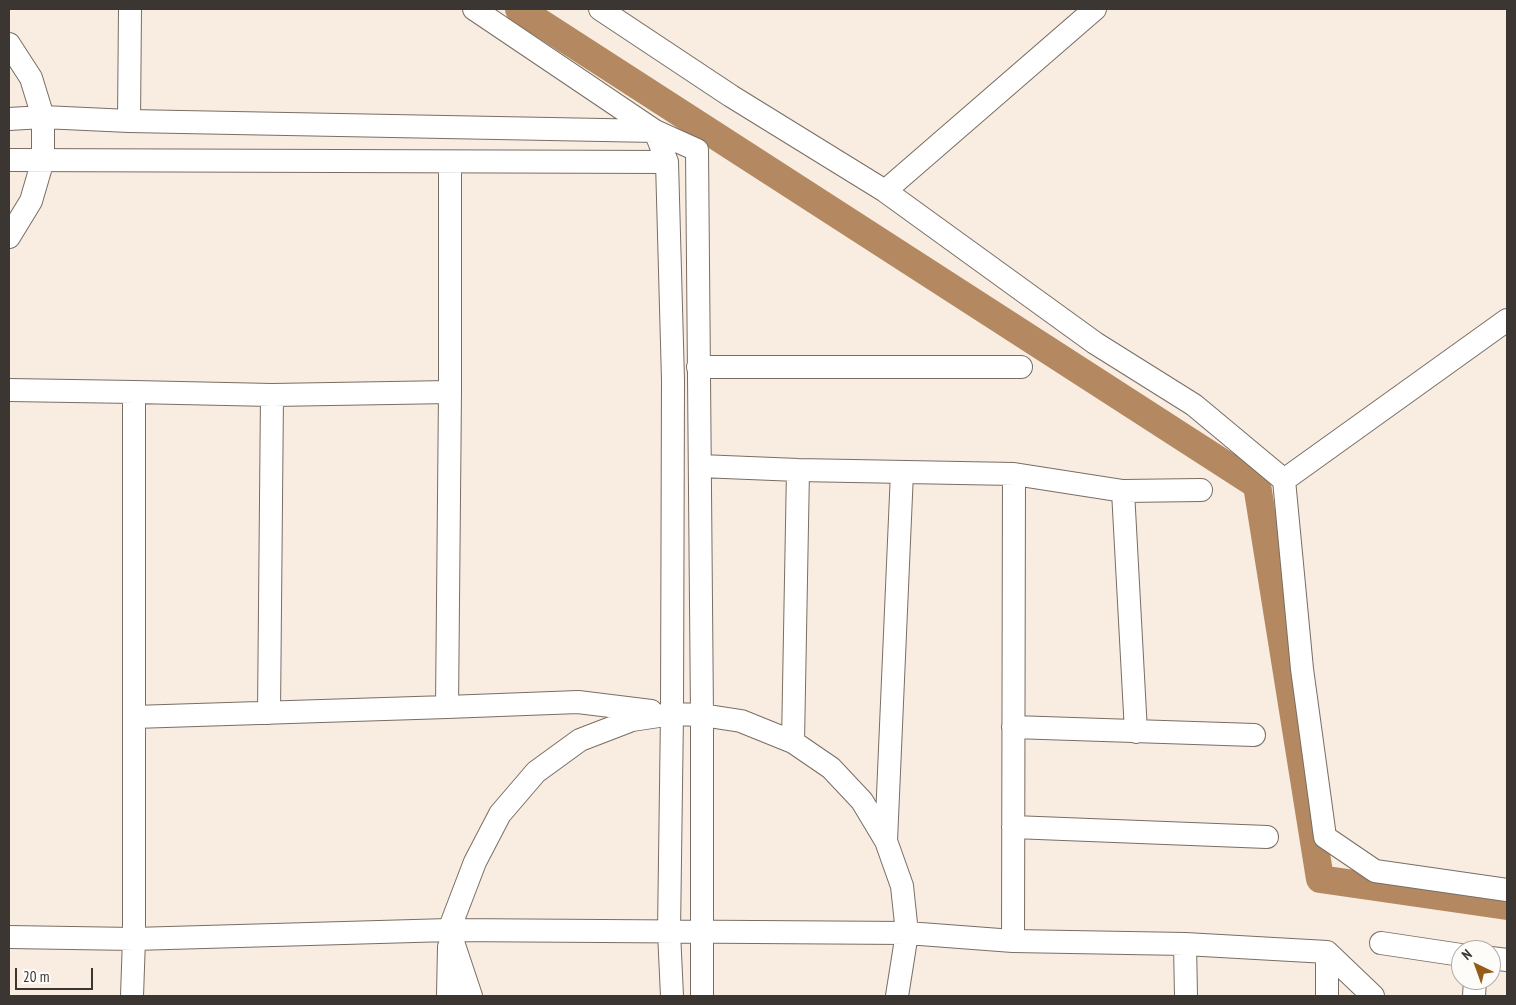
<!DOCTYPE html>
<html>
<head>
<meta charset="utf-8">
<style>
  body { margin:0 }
  #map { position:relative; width:1516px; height:1005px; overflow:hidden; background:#f9ece1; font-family:"PT Sans Narrow",sans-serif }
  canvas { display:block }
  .frame { position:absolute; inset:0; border:10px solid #3b3632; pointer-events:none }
  .north { position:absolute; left:1451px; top:940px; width:50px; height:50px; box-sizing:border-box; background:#fefcf9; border:1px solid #b0ada9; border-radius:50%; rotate:318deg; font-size:14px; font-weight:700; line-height:20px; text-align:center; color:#3b3632 }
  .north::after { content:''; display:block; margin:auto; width:18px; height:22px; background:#955c19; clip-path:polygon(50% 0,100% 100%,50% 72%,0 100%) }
  .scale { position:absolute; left:15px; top:968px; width:78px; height:22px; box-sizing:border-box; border:2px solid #3b3632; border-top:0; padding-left:6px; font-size:15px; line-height:18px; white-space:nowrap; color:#3b3632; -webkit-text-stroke:4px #fefcf9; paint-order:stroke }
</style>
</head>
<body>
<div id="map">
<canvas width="1516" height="1005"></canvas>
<div class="frame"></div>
<div class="north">N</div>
<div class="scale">20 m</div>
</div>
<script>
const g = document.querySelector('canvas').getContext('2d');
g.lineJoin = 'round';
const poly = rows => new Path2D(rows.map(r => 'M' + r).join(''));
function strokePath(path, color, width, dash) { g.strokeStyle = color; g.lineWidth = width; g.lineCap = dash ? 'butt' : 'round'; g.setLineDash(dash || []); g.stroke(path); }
strokePath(poly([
  [519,9,1257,485,1320,879,1507,906]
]), '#b48961', 28);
const minor = poly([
  [474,9,655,131,697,150,702,715,702,996],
  [600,9,731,96,885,191,1095,343,1194,405,1284,480,1302,669,1325,837,1375,871,1507,890],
  [9,44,31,78,43,117,43,160,31,201,9,237],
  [9,119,43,117,129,121,655,131],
  [129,121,130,9],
  [655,131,667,162,673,380,672,714,669,932,672,996],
  [9,160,667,162],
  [885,191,1095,9],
  [698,367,1021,367],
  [9,390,134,392,134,939,132,996],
  [134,392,272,395,450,392,450,162],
  [700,466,798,470,1014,474,1123,491,1201,490],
  [1284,480,1507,320],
  [1123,491,1136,732],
  [447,707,578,702,651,711],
  [269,713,272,395],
  [134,717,447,707,450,392],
  [1013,727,1254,735],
  [793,742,798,470],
  [1013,827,1267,837],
  [886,841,902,472],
  [9,937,134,939,449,930,907,933,1013,941,1185,944,1327,952,1373,996],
  [1013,941,1014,474],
  [1381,943,1461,955],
  [1185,944,1186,996],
  [1491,958,1507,960],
  [448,996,449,947],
  [471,996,449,930,475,862,500,814,536,772,580,740,632,720,672,714,702,715,741,721,793,742,831,768,862,801,886,841,902,886,907,933,897,996],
  [1327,996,1327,952],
  [1474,996,1475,980]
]);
strokePath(minor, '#796e64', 24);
strokePath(minor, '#fff', 22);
</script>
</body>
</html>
